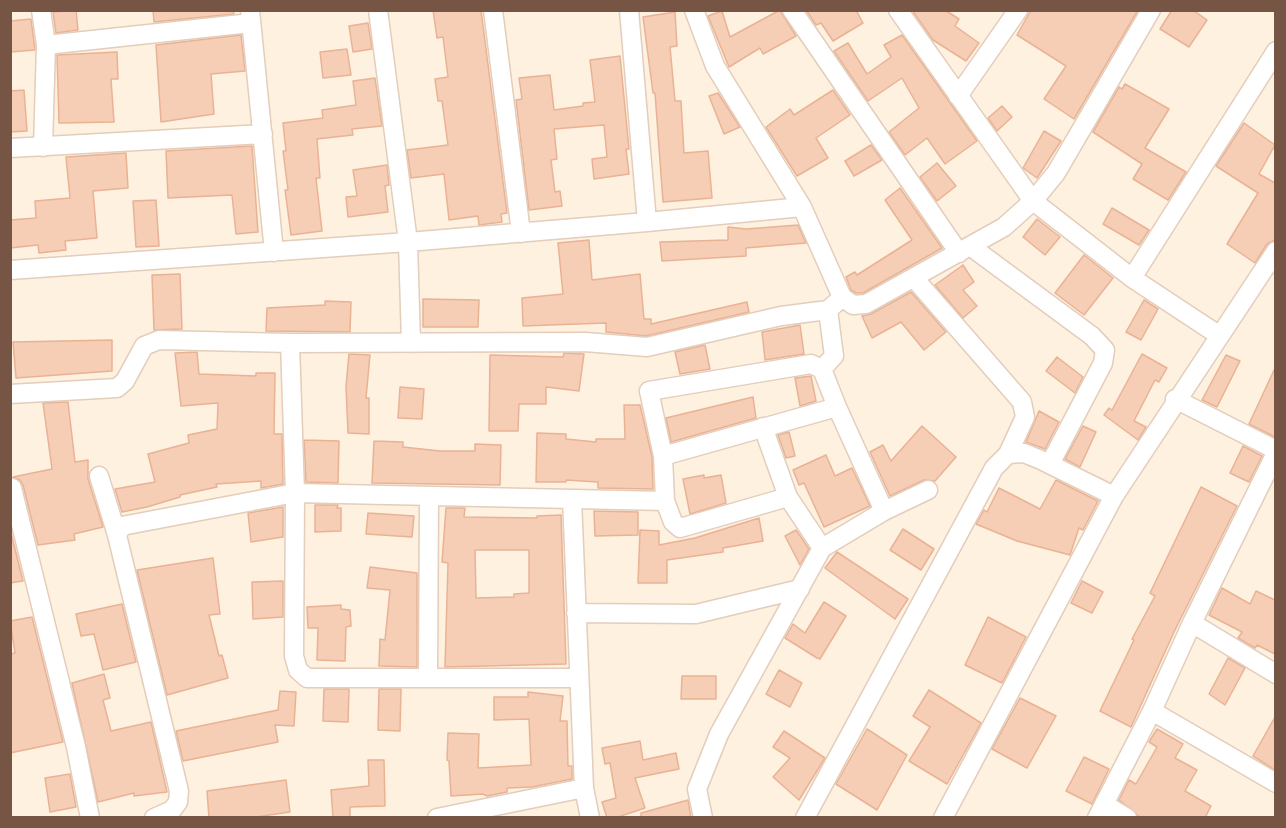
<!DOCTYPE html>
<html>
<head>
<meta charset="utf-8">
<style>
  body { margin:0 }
  #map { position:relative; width:1286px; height:828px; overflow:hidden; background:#fef1e0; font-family:Helvetica,sans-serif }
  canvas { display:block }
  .frame { position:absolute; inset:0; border:12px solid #775545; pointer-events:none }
</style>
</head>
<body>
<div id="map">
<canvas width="1286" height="828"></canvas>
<div class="frame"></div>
</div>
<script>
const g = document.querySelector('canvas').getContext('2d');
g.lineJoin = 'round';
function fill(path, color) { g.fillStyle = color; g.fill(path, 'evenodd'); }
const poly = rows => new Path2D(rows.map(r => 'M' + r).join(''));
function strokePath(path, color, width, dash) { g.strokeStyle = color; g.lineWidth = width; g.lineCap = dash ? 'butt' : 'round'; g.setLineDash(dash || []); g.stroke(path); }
const building = poly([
  [76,10,78,30,56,33,53,12,76,10],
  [153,10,233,10,234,14,154,22,153,10],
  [433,10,481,10,507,213,501,214,502,222,479,225,478,216,449,220,444,174,411,178,407,150,448,145,442,101,438,101,435,79,448,77,443,37,437,38,433,10],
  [780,10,796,36,763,54,760,48,729,67,708,16,722,11,730,37,780,10],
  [806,10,856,10,863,23,833,41,821,23,816,25,806,10],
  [912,10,945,10,959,19,955,26,979,43,966,61,933,40,912,10],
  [1031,10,1138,10,1074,119,1044,99,1066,66,1017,35,1031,10],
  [1172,10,1193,10,1207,20,1189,47,1160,29,1172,10],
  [675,12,677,46,670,47,675,101,681,101,684,153,708,151,712,198,663,202,655,93,653,93,643,17,675,12],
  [31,19,35,50,10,52,10,21,31,19],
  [368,23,372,49,353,52,349,26,368,23],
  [241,35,245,71,211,74,214,114,161,122,156,45,241,35],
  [902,35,977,141,945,164,927,138,905,155,889,132,919,108,902,78,868,101,834,51,848,43,867,74,891,57,884,45,902,35],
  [347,49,351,75,323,78,320,52,347,49],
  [117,52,118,79,111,79,114,122,59,123,57,55,117,52],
  [620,56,629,149,626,149,629,174,594,179,592,159,607,157,604,125,554,129,557,159,551,160,555,192,560,191,562,206,529,210,516,100,522,99,519,78,550,75,554,110,583,106,583,103,595,102,590,60,620,56],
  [375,78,382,126,352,129,353,135,317,139,320,178,316,178,322,231,291,235,285,190,288,190,283,151,286,151,283,123,323,118,322,110,356,105,353,81,375,78],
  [1125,84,1169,109,1145,148,1186,172,1168,200,1133,179,1142,164,1093,132,1119,87,1122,89,1125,84],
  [24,90,27,131,10,132,10,91,24,90],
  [833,90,850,115,816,138,828,158,797,176,766,127,790,109,794,115,833,90],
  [718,93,740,127,724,134,709,96,718,93],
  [1002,106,1012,117,997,131,988,118,1002,106],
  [1244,123,1275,145,1259,174,1275,183,1275,240,1267,244,1255,263,1227,244,1258,193,1216,166,1244,123],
  [1044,131,1061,141,1037,178,1023,168,1044,131],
  [871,145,882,160,854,176,845,161,871,145],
  [252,146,258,232,236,234,232,195,168,198,166,151,252,146],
  [126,153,128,188,93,191,97,238,65,241,66,250,39,253,38,245,10,248,10,220,36,218,35,201,70,198,66,157,126,153],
  [937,163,956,186,937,201,920,177,937,163],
  [387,165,389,185,385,186,388,212,348,217,346,197,357,196,353,170,387,165],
  [900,188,942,248,863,293,856,293,851,290,846,277,855,272,857,275,912,240,885,200,900,188],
  [156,200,159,246,136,247,133,201,156,200],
  [1112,208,1149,230,1139,245,1103,224,1112,208],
  [1037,219,1060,237,1045,255,1023,237,1037,219],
  [798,225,806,243,746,248,746,256,662,261,660,242,728,240,728,227,746,229,798,225],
  [589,240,592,280,640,274,644,319,651,319,651,324,747,302,749,312,646,336,606,332,606,323,523,326,522,298,563,294,558,243,589,240],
  [1084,255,1113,278,1084,315,1055,293,1084,255],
  [963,265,974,282,963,290,977,306,963,318,935,285,963,265],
  [180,274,182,329,154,330,152,275,180,274],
  [911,292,946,332,924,350,901,322,872,338,862,316,871,314,911,292],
  [423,299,479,300,478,327,423,327,423,299],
  [1144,300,1158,309,1141,340,1126,332,1144,300],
  [325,301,351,302,350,332,266,331,267,308,325,305,325,301],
  [800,325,804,354,765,360,762,332,800,325],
  [112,340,112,371,16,378,13,342,112,340],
  [705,345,710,369,680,374,675,352,705,345],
  [197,352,199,374,256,376,256,373,275,373,274,434,282,434,283,484,261,488,261,481,216,484,217,487,180,495,180,497,147,507,122,512,115,489,155,482,148,454,189,443,188,435,217,429,218,403,181,406,175,353,197,352],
  [564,353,584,354,579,391,546,387,546,404,519,404,518,431,489,431,490,355,563,357,564,353],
  [349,354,370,355,366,398,369,398,369,434,348,433,346,386,349,354],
  [1142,354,1167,368,1159,382,1155,380,1134,421,1146,427,1138,440,1104,415,1109,408,1112,410,1142,354],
  [1226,355,1240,361,1217,407,1202,400,1226,355],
  [1057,357,1083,377,1075,393,1046,371,1057,357],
  [1275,368,1275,437,1249,424,1275,368],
  [811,376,816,401,800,406,795,378,811,376],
  [400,387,424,389,422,419,398,418,400,387],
  [753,397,756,418,671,442,666,418,753,397],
  [68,402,75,462,88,460,88,479,103,527,74,534,75,540,38,545,23,485,20,480,13,477,52,469,43,403,68,402],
  [624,405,640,405,652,457,653,489,598,488,598,482,566,480,566,482,536,482,537,433,566,434,566,439,596,442,596,439,625,439,624,405],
  [1039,411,1059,422,1045,449,1026,442,1039,411],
  [922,426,956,457,935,481,924,480,890,496,870,452,883,445,891,461,922,426],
  [1083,426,1096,432,1080,467,1065,459,1083,426],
  [789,432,795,456,786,458,778,435,789,432],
  [304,440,339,441,338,483,306,482,304,440],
  [374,441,403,442,403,447,440,451,475,451,475,444,501,445,500,485,372,483,374,441],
  [1243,446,1262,456,1249,482,1230,473,1243,446],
  [826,455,835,476,852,468,870,506,824,527,804,483,799,485,793,470,826,455],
  [704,475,704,478,721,475,726,503,690,514,683,479,704,475],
  [1056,480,1098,501,1083,530,1079,528,1070,555,1017,541,976,524,984,510,987,512,999,488,1040,509,1056,480],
  [1201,487,1237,506,1174,632,1131,727,1100,711,1134,640,1132,639,1155,596,1150,593,1201,487],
  [315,505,338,505,337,508,341,508,341,531,315,532,315,505],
  [283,507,283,537,251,542,248,513,283,507],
  [446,508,465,508,464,517,537,518,537,516,561,515,566,664,445,667,448,563,442,562,446,508],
  [475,550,529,550,529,593,514,594,514,597,476,598,475,550],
  [594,511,638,512,638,535,595,536,594,511],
  [368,513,414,516,412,537,366,534,368,513],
  [759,518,763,541,723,548,723,552,667,560,667,583,638,583,640,530,659,531,659,545,695,538,759,518],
  [10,529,23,581,10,583,10,529],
  [903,529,934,549,921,570,890,550,903,529],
  [796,530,809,549,800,565,785,536,796,530],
  [837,552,908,599,895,619,825,568,837,552],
  [213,558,220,614,209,615,219,656,222,655,228,678,167,695,137,570,213,558],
  [370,567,417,573,417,667,379,666,380,639,385,640,390,590,367,588,370,567],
  [283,581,283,617,253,619,252,582,283,581],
  [1082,581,1103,592,1092,613,1071,603,1082,581],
  [1222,588,1250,604,1256,591,1275,600,1275,654,1257,645,1255,648,1238,638,1242,632,1209,615,1222,588],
  [824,602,846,616,820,659,817,658,785,638,793,624,805,633,824,602],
  [122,604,136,662,103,670,94,634,81,636,76,614,122,604],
  [341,605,341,609,350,610,351,626,346,627,345,661,317,660,318,628,308,628,307,607,341,605],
  [32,617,63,742,10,753,10,654,15,653,10,621,32,617],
  [988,617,1026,637,1002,683,965,665,988,617],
  [1228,658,1245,668,1225,705,1209,694,1228,658],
  [779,670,802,683,790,707,766,694,779,670],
  [104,674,110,698,103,700,111,731,151,722,167,792,134,796,134,793,98,802,72,683,104,674],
  [682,676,716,676,716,699,681,699,682,676],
  [324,689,349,689,348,722,323,721,324,689],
  [379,689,401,689,400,731,378,730,379,689],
  [929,690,981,723,947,784,909,761,930,727,913,716,929,690],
  [280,691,296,692,294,726,275,725,278,742,183,761,176,731,278,710,280,691],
  [528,692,563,696,560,721,567,721,568,766,572,766,572,779,532,787,507,788,507,792,487,796,483,794,451,796,449,761,447,760,448,733,479,734,478,768,531,765,529,719,494,720,494,697,528,697,528,692],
  [1020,698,1056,716,1027,768,992,749,1020,698],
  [1275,717,1275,770,1253,756,1275,717],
  [867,729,907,755,877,810,836,784,867,729],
  [1157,729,1183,744,1175,758,1197,770,1185,791,1211,806,1205,818,1141,818,1119,800,1129,780,1136,784,1157,747,1149,742,1157,729],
  [784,731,825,758,799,800,773,777,790,758,773,747,784,731],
  [640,741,643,760,676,753,679,769,635,778,645,808,615,818,607,818,602,802,616,798,610,763,605,764,602,748,640,741],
  [1084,757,1109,769,1092,804,1066,791,1084,757],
  [368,760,384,760,385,806,350,807,350,818,333,818,331,790,369,786,368,760],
  [70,774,76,807,50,812,45,778,70,774],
  [286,780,290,812,249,818,209,818,207,791,286,780],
  [688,800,691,818,641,818,641,813,688,800]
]);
fill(building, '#f6cdb5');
strokePath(building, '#eab294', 1.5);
const street = poly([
  [41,10,46,45,251,23],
  [250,10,274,252],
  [378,10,408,242,411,343],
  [493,10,521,233],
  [694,10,715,66,802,207],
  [792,10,959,253],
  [898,10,1033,201,1132,278,1220,336],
  [958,96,1018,10],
  [43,147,46,45],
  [10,148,263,134],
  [647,222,802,207,842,297,853,305,866,304,1004,227,1033,201,1056,173,1151,10],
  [970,246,1092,336,1105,350,1103,363,1050,464],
  [10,270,408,242,647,222,629,10],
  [914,278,1022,402,1025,417,1008,454],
  [1132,278,1276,51],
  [290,343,295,493,294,656,298,670,307,678,578,678],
  [822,369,834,356,828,310,837,302],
  [10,394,117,388,125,381,144,346,159,340,290,343,585,342,647,347,781,316,828,310],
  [1175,399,1276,450],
  [763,427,788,497,822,548],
  [663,456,649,391,811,364,822,369,837,407],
  [99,476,117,535],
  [12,488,76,747,90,818],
  [788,497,680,528,673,522,665,501,663,456,837,407,884,511],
  [572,499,584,788,590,818],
  [576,613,696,614,800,589],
  [1192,623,1276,674],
  [428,678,429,496],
  [1152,711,1276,783],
  [1104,804,1127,818],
  [154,818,172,810,178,802,179,791,117,535,122,526,295,493,665,501],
  [437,818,584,788],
  [703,818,697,789,719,734,822,548,884,511,928,490],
  [805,818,994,468,1008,454,1024,453,1041,460,1114,496],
  [943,818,1114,496,1276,251],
  [1097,818,1152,711,1192,623,1276,453]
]);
strokePath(street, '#e3cdbb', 21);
strokePath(street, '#fff', 18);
</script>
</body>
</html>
